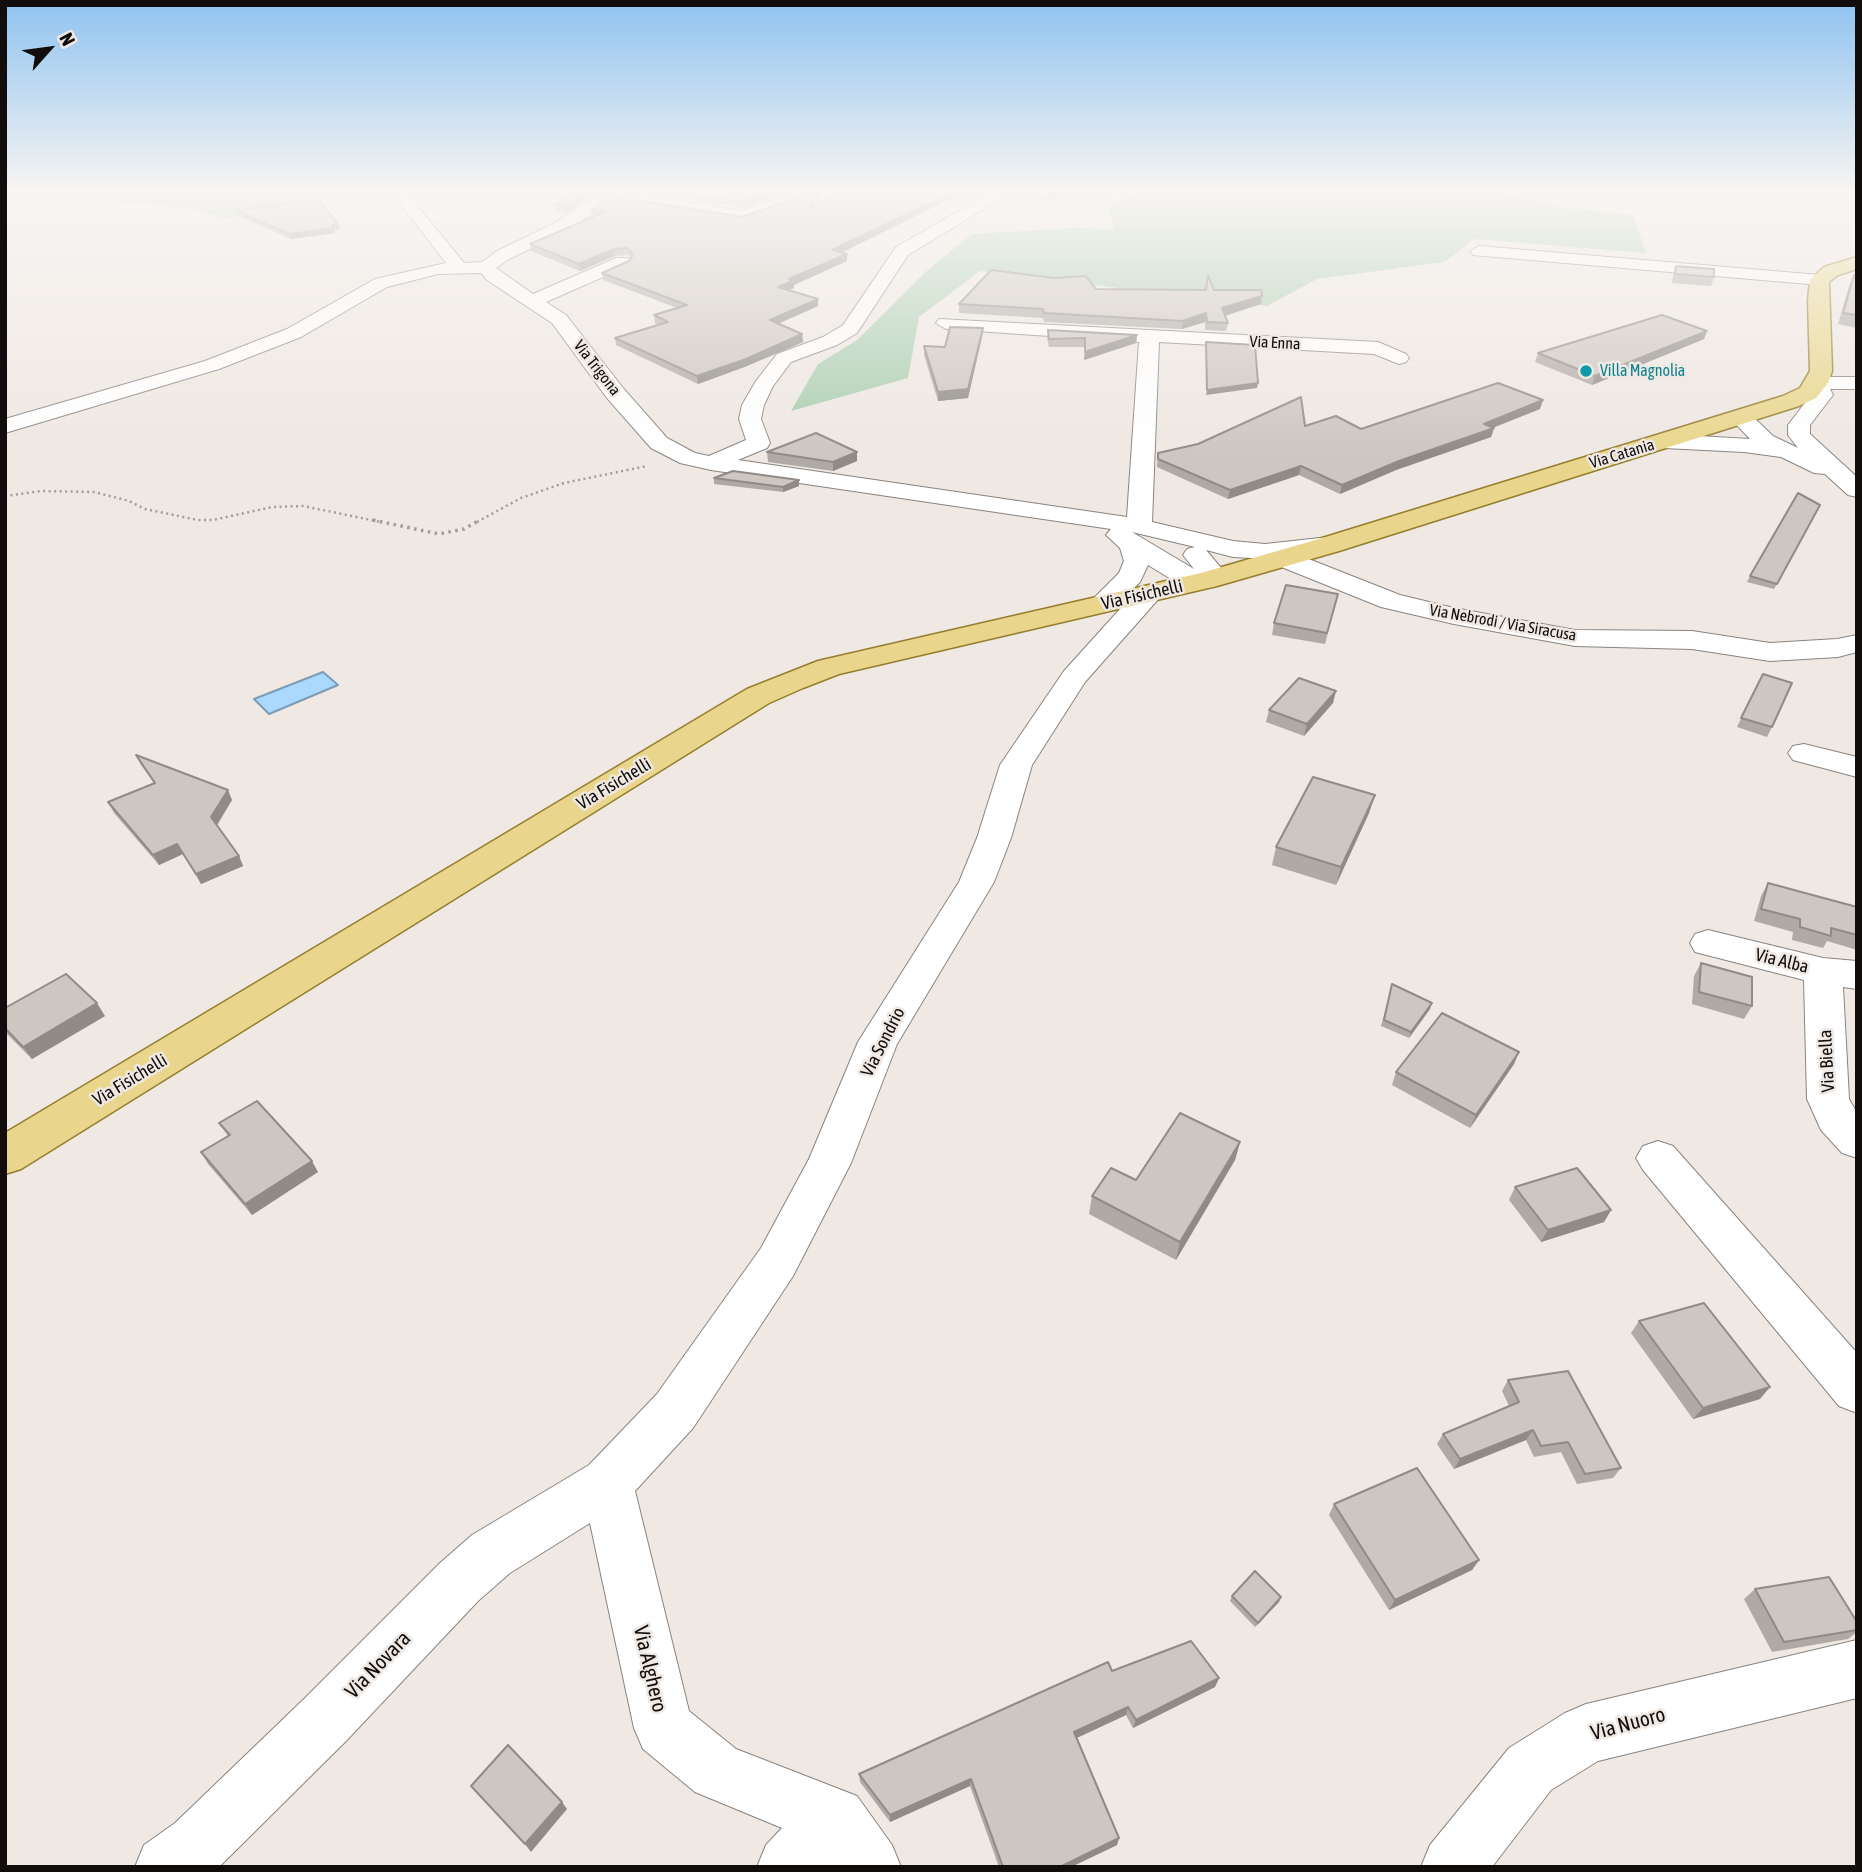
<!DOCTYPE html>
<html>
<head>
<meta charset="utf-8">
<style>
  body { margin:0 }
  #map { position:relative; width:1862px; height:1872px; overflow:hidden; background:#efe8e3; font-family:"Asap Condensed",sans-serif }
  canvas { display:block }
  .frame { position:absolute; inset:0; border:7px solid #100d0c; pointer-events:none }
  .north { position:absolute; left:14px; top:14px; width:70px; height:70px; -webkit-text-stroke:5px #efe8e3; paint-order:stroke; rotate:62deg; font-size:19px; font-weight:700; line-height:28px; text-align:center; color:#100d0c }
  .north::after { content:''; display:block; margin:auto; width:24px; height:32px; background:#100d0c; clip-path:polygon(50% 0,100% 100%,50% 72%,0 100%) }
</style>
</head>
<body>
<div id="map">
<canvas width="1862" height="1872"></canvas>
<div class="frame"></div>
<div class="north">N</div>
</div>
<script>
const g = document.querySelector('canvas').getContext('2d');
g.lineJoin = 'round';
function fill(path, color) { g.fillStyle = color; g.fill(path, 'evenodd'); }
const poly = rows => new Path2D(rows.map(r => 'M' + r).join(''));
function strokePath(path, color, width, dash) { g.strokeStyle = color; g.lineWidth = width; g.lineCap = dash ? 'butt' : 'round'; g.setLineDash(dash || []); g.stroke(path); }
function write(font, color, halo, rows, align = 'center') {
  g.font = font + ' "Asap Condensed",sans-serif'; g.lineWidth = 5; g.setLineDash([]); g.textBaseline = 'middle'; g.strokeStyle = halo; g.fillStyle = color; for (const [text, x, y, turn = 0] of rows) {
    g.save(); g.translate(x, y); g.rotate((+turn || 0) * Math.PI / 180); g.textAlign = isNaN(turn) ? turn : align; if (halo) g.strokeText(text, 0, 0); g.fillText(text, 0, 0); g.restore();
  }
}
fill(poly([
  [92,193,294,193,286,195,294,204,225,219,193,209,104,200],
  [1135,193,1505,193,1560,207,1633,215,1646,253,1474,239,1445,262,1317,279,1267,306,980,271,919,317,908,378,791,411,818,364,857,340,930,268,972,234,1074,228,1115,229,1108,210,1114,202]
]), '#aaceb0');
const water = poly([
  [323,672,338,685,269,714,254,699,323,672]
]);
fill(water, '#aad9fd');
strokePath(water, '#7c9cb5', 2);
const minor = poly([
  [392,193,415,193,410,197,464,263,482,262,497,251,553,224,602,193,621,193,565,232,509,259,496,268,533,294,616,258,628,258,631,262,628,266,546,302,566,315,623,388,667,438,695,453,709,456,746,440,739,419,742,405,756,381,777,354,823,337,843,325,896,247,991,193,1010,193,908,255,857,333,837,345,791,362,773,386,764,405,761,419,770,443,767,448,738,460,1127,517,1139,342,946,329,936,323,939,319,1378,342,1406,354,1409,358,1406,362,1399,364,1374,354,1159,342,1152,522,1233,541,1265,544,1329,537,1338,540,1342,545,1338,550,1301,556,1400,595,1454,608,1575,630,1692,631,1770,643,1837,639,1857,635,1857,652,1838,657,1770,661,1692,649,1575,646,1454,624,1381,607,1274,564,1271,559,1233,557,1206,550,1222,569,1216,586,1207,588,1171,579,1148,565,1140,582,1112,610,1102,612,1092,610,1088,604,1119,573,1124,561,1120,548,1106,535,1111,529,711,470,680,463,651,448,607,398,552,323,487,280,481,273,438,274,387,287,301,337,219,369,5,433,5,419,205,361,287,329,375,279,446,263,392,193],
  [1132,532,1195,547,1187,549,1183,555,1194,569,1132,532],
  [793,193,815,193,813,196,743,221,637,204,629,199,637,194,742,211,793,193],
  [1114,193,1136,193,1115,203,1107,198,1114,193],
  [1479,246,1820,275,1829,280,1820,285,1473,255,1470,251,1479,246],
  [1817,377,1857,377,1857,389,1830,389,1833,395,1810,425,1810,434,1857,477,1857,497,1848,495,1825,474,1814,473,1781,457,1744,452,1664,448,1656,446,1653,441,1656,436,1664,434,1750,439,1730,418,1733,413,1741,411,1749,413,1773,436,1798,448,1788,435,1788,425,1811,395,1806,383,1810,379,1817,377],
  [1148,587,1158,589,1162,595,1085,682,1032,765,1011,838,994,882,897,1044,851,1163,793,1276,693,1428,635,1491,689,1711,736,1749,857,1796,892,1845,901,1867,757,1867,766,1845,782,1828,695,1792,643,1749,634,1728,590,1523,510,1573,478,1601,346,1741,219,1867,135,1867,144,1845,175,1823,304,1699,440,1563,472,1535,589,1465,657,1394,761,1248,809,1159,858,1042,959,882,977,838,1000,765,1064,671,1138,589,1148,587],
  [1804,744,1857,757,1857,777,1793,760,1788,753,1793,746,1804,744],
  [1708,930,1823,958,1857,961,1857,989,1843,987,1849,1099,1857,1113,1857,1158,1842,1153,1821,1130,1807,1099,1804,980,1695,952,1690,943,1695,934,1708,930],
  [1658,1141,1673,1146,1857,1353,1857,1413,1839,1406,1643,1170,1636,1158,1643,1146,1658,1141],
  [1857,1640,1857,1698,1598,1761,1551,1790,1492,1867,1421,1867,1430,1845,1509,1748,1565,1713,1586,1704,1857,1640]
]);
const major = poly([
  [1857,257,1857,269,1838,275,1829,282,1832,371,1828,383,1816,398,1799,406,1339,551,1217,586,839,674,803,688,769,703,21,1169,5,1174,5,1133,747,689,818,661,1201,573,1319,539,1783,396,1800,388,1810,371,1808,301,1810,280,1824,267,1857,257]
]);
strokePath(minor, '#8a847f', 2);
strokePath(major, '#947e2e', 3);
strokePath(poly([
  [5,496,41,491,94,492,129,501,145,509,198,520,213,520,272,507,303,506,381,522],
  [477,522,521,498,564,483,647,466]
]), '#a29c99', 2.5, [2, 3.5]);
strokePath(poly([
  [373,520,439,534,464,529,480,520]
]), '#a29c99', 3.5, [2.5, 4.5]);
fill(minor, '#fff');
fill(major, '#e9d68c');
fill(poly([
  [576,193,566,213,555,212,553,205],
  [616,193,631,193,628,196,636,200,742,217,811,193,820,193,814,205,841,193,962,193,841,253,847,261,794,285,794,288,789,290,818,299,818,306,778,324,802,334,803,342,747,366,698,384,616,345,615,338,659,325,655,323,654,315,677,308,603,280,602,273,629,261,631,258,628,255,615,256,580,271,531,251,530,244,595,216,592,216,591,210],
  [649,193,786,193,742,208],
  [1012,193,1080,193,1045,201],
  [236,211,338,224,340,229,334,230,335,233,291,239,238,216],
  [1676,266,1714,277,1711,286,1672,283,1673,275],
  [1854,275,1857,276,1857,328,1838,324,1849,286],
  [1054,278,1096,289,1214,290,1261,304,1225,316,1228,323,1226,331,1205,330,1205,322,1182,329,1044,322,1043,318,959,313,959,304],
  [1048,330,1137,335,1136,343,1084,360,1085,347,1049,347,1047,338],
  [982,337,968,398,938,401,924,355,924,346,945,347],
  [1704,339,1592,385,1535,362,1538,353],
  [1540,409,1493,428,1494,428,1491,437,1396,470,1340,494,1299,475,1228,499,1157,467,1158,453,1198,444,1305,426,1361,429],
  [767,452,857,452,857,461,833,471,768,462],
  [714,478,799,486,783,492,714,484],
  [1820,505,1774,589,1747,582,1750,576],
  [1335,606,1325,644,1272,635,1274,623],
  [1763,674,1772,727,1767,737,1737,727],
  [1333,703,1304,736,1266,722,1269,710],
  [136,755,232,800,217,826,239,856,243,866,201,884,183,854,159,865,114,813,108,802,154,783,141,765],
  [1375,795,1369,813,1336,885,1272,865,1276,847],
  [1768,883,1857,907,1857,950,1827,941,1823,948,1792,940,1793,932,1754,921,1761,896],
  [1701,963,1752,1006,1744,1019,1692,1004,1694,976],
  [1392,984,1430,1009,1409,1038,1381,1026],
  [5,1008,105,1016,32,1059,5,1032],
  [1519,1052,1514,1064,1470,1128,1392,1085,1396,1072],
  [219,1123,318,1172,252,1215,208,1164,201,1152,228,1136],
  [1240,1142,1235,1160,1176,1260,1089,1214,1092,1196],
  [1515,1187,1611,1210,1604,1222,1541,1242,1509,1200],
  [1639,1321,1760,1399,1693,1419,1631,1333],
  [1508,1380,1621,1468,1613,1478,1577,1484,1561,1452,1534,1457,1526,1440,1454,1469,1437,1444,1443,1434,1509,1406,1502,1391],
  [1334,1504,1479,1560,1472,1570,1389,1610,1329,1515],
  [1755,1589,1857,1630,1857,1632,1848,1639,1772,1652,1744,1599],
  [1232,1596,1279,1602,1255,1627,1230,1601],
  [1219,1678,1215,1687,1133,1728,1126,1715,1077,1738,1119,1838,1117,1845,1071,1867,999,1867,970,1786,890,1822,860,1782,859,1774]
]), '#b0aaa6');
fill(poly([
  [586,193,597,193,566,213,565,206],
  [625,193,631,193,620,207,619,200],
  [767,193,786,193,742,208,741,202],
  [817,193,820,193,811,214,810,207],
  [951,193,962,193,832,257,832,250],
  [1054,193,1080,193,1045,201,1045,195],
  [338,224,340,229,334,230,335,233,291,239,290,234],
  [614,249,615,256,580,271,579,264],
  [847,254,847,261,794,285,794,288,779,294,778,287,789,279],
  [1262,296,1261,304,1220,317,1222,308],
  [818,299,818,306,770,327,770,320],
  [1206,313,1205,322,1182,329,1183,321],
  [983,328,982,337,968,398,938,401,938,392],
  [1707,331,1704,339,1592,385,1595,376],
  [802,334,803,342,747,366,698,384,697,376],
  [1137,335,1136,343,1084,360,1085,352],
  [1258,383,1257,388,1206,395,1207,390],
  [1543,400,1540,409,1481,432,1484,424],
  [1494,428,1491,437,1396,470,1340,494,1342,485,1399,461],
  [857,452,857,461,833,471,833,462],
  [1301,466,1299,475,1228,499,1230,490],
  [799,480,799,486,783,492,783,487],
  [1336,691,1333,703,1304,736,1307,724],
  [228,790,232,800,215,827,211,817],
  [1375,795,1369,813,1336,885,1341,867],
  [177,844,183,854,159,865,153,855],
  [239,856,243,866,201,884,196,874],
  [97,1003,105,1016,32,1059,23,1047],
  [1432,1003,1430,1009,1409,1038,1411,1032],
  [1519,1052,1514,1064,1470,1128,1476,1115],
  [1240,1142,1235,1160,1176,1260,1180,1242],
  [312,1161,318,1172,252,1215,245,1204],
  [1611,1210,1604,1222,1541,1242,1548,1230],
  [1770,1387,1760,1399,1693,1419,1703,1408],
  [1533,1430,1526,1440,1454,1469,1460,1459],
  [1479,1560,1472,1570,1389,1610,1395,1600],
  [1281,1597,1279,1602,1255,1627,1258,1623],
  [1219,1678,1215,1687,1133,1728,1136,1720],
  [1128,1707,1126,1715,1072,1740,1074,1732],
  [971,1779,970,1786,890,1822,890,1815],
  [562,1802,567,1809,531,1852,525,1844],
  [1119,1838,1117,1845,1071,1867,1060,1867]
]), '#908b87');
const building = poly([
  [577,193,586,193,565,206,553,205,577,193],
  [616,193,625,193,619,200,629,196,636,200,742,217,811,193,817,193,810,207,841,193,951,193,832,250,847,254,789,279,793,281,778,287,818,299,770,320,802,334,746,359,697,376,615,338,668,322,654,315,687,305,602,273,629,261,633,255,627,248,614,249,579,264,530,244,607,211,591,210,616,193],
  [685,193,767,193,741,202,685,193],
  [1035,193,1054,193,1045,195,1035,193],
  [318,199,338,224,332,225,334,228,290,234,236,211,318,199],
  [1676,266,1714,269,1714,277,1675,274,1676,266],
  [991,270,1054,278,1086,276,1096,289,1206,290,1208,275,1214,290,1261,290,1262,296,1222,308,1228,323,1207,322,1206,313,1183,321,1044,313,1043,309,959,304,991,270],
  [1854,275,1857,276,1857,315,1843,313,1854,275],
  [1662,315,1707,331,1595,376,1538,353,1662,315],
  [950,327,983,328,968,389,938,392,924,346,945,347,950,327],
  [1048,330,1137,335,1085,352,1085,338,1049,339,1048,330],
  [1206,342,1255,345,1258,383,1207,390,1206,342],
  [1498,383,1543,400,1484,424,1494,428,1399,461,1342,485,1301,466,1230,490,1158,459,1158,453,1198,444,1301,397,1305,426,1336,416,1361,429,1498,383],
  [816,433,857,452,833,462,767,452,816,433],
  [733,471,799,480,783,487,714,478,733,471],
  [1798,493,1820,505,1777,584,1750,576,1798,493],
  [1286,585,1338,594,1327,633,1274,623,1286,585],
  [1763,674,1792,683,1772,727,1741,718,1763,674],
  [1299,678,1336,691,1307,724,1269,710,1299,678],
  [136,755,228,790,211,817,239,856,196,874,177,844,153,855,108,802,155,783,136,755],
  [1313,777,1375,795,1341,867,1276,847,1313,777],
  [1768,883,1857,907,1857,935,1831,928,1831,936,1800,927,1800,919,1761,909,1768,883],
  [1701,963,1752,977,1752,1006,1699,992,1701,963],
  [66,974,97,1003,23,1047,5,1028,5,1008,66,974],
  [1392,984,1432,1003,1411,1032,1384,1020,1392,984],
  [1442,1013,1519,1052,1476,1115,1396,1072,1442,1013],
  [257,1101,312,1161,245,1204,201,1152,230,1135,219,1123,257,1101],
  [1180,1113,1240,1142,1180,1242,1092,1196,1111,1168,1136,1180,1180,1113],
  [1577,1168,1611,1210,1548,1230,1515,1187,1577,1168],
  [1704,1303,1770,1387,1703,1408,1639,1321,1704,1303],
  [1568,1371,1621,1468,1585,1474,1568,1442,1541,1446,1533,1430,1460,1459,1443,1434,1519,1402,1508,1380,1568,1371],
  [1417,1468,1479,1560,1395,1600,1334,1504,1417,1468],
  [1255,1571,1281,1597,1258,1623,1232,1596,1255,1571],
  [1829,1577,1857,1622,1857,1630,1784,1642,1755,1589,1829,1577],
  [1191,1641,1219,1678,1136,1720,1128,1707,1074,1732,1119,1838,1060,1867,1003,1867,971,1779,890,1815,859,1774,1108,1662,1112,1671,1191,1641],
  [508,1745,562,1802,525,1844,471,1786,508,1745]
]);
fill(building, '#cdc6c1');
strokePath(building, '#908b87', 2);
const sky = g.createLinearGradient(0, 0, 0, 455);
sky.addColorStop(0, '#8fc3f0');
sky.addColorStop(0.42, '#f8f5f2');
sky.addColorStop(1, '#f8f5f200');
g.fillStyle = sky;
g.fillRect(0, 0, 1862, 455);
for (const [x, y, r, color] of [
  [1586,371,7,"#0f9aa8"]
]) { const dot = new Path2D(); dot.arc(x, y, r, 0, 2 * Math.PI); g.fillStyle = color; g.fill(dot); strokePath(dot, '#efe8e3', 2.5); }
write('16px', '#100d0c', '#efe8e3', [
  ["Via Enna",1275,343,3],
  ["Via Trigona",597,368,52],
  ["Via Catania",1622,454,-17],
  ["Via Nebrodi / Via Siracusa",1503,623,10]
]);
write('16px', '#0d838f', '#efe8e3', [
  ["Villa Magnolia",1600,371]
], 'left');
write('18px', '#100d0c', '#efe8e3', [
  ["Via Fisichelli",1142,595,-13],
  ["Via Fisichelli",614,784,-31],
  ["Via Alba",1782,961,14],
  ["Via Sondrio",883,1042,-63],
  ["Via Biella",1827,1061,-93],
  ["Via Fisichelli",130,1080,-31]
]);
write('21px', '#100d0c', '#efe8e3', [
  ["Via Novara",378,1665,-46],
  ["Via Alghero",650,1669,77],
  ["Via Nuoro",1628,1724,-15]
]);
</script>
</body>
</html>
